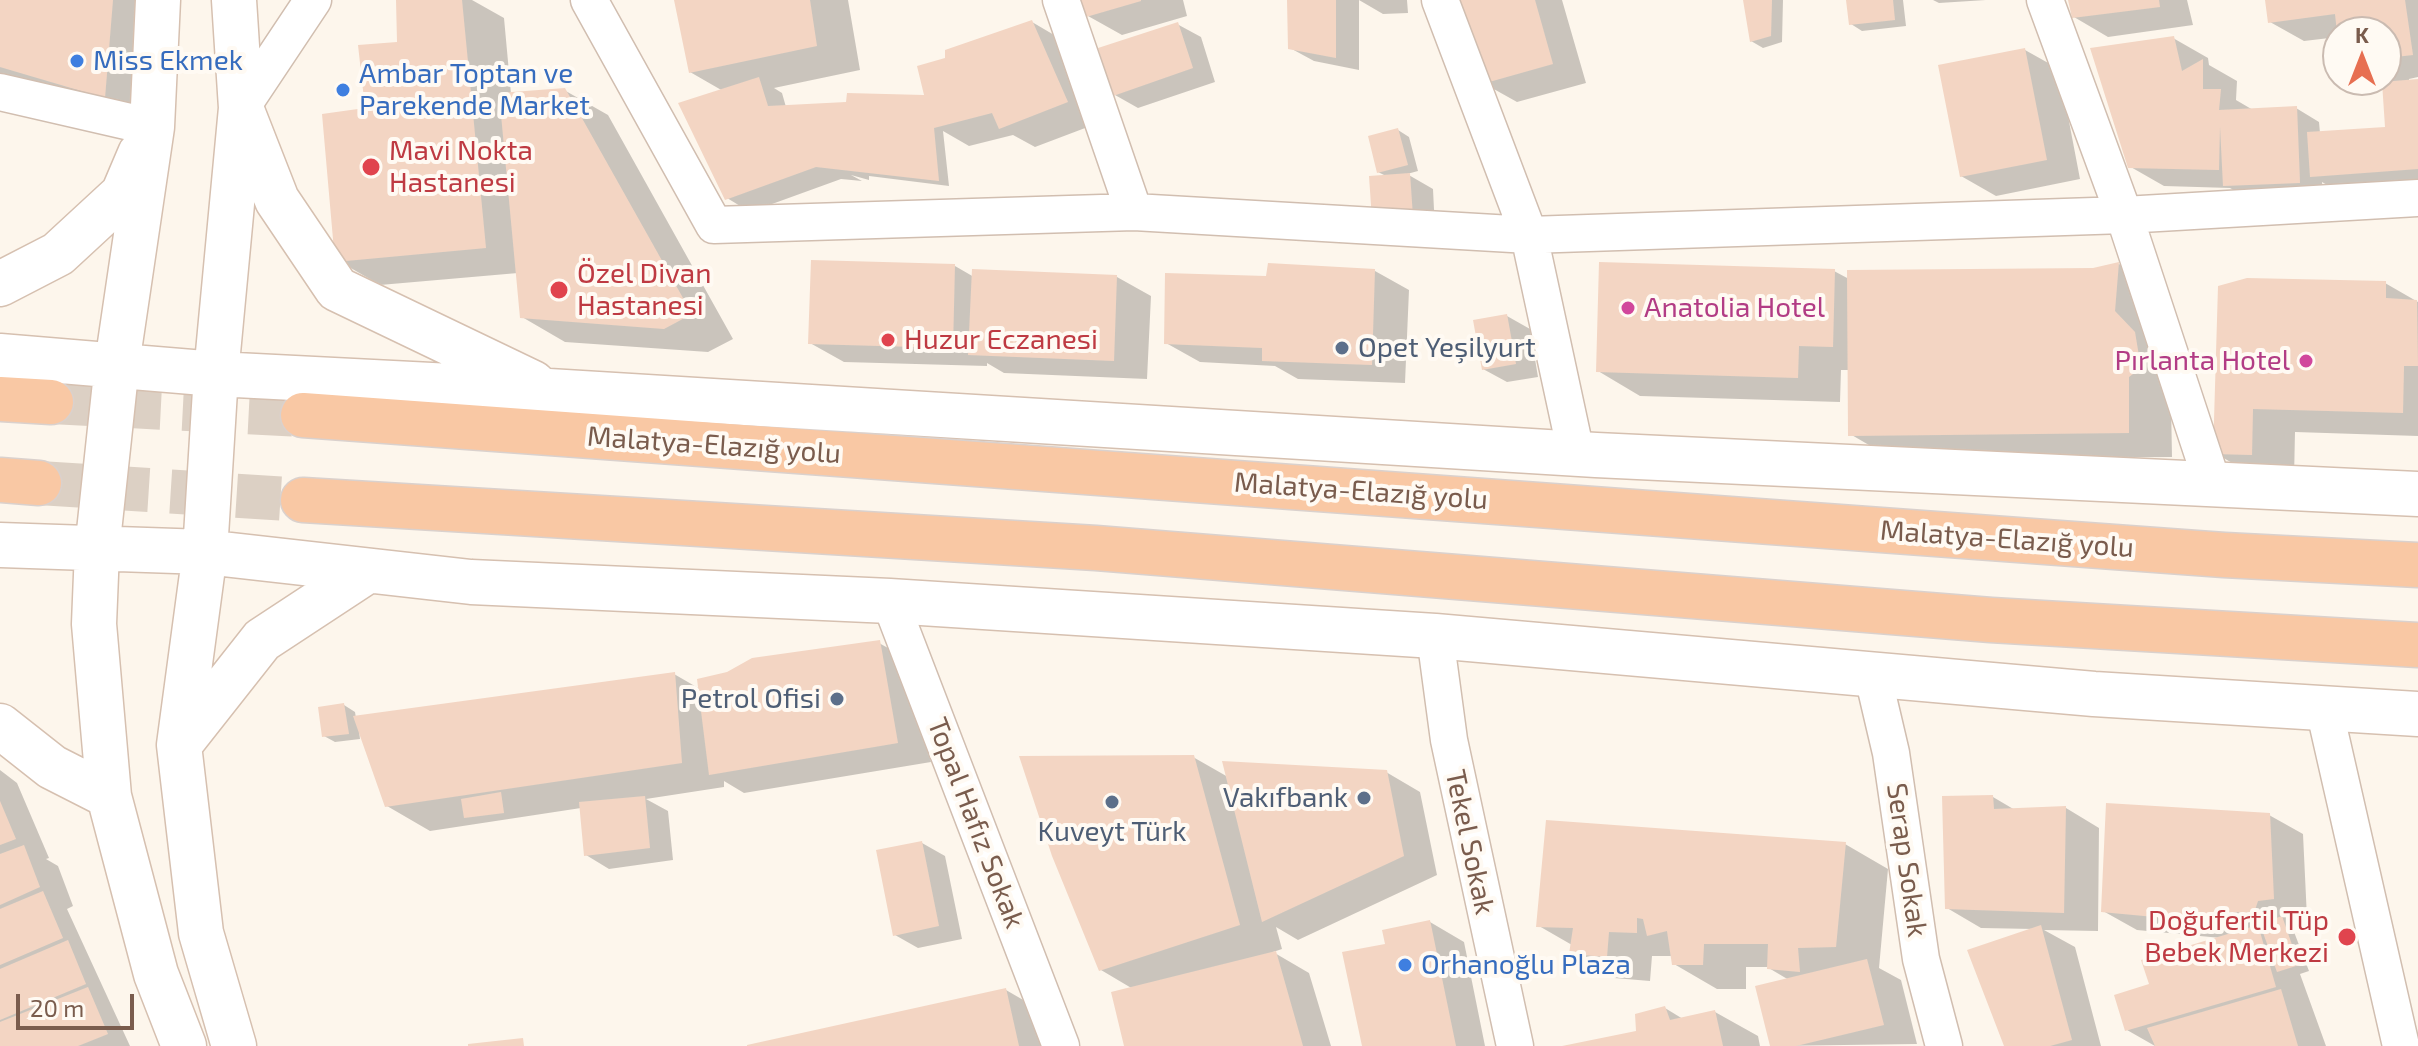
<!DOCTYPE html>
<html>
<head>
<meta charset="utf-8">
<style>
  body { margin:0 }
  #map { position:relative; width:2418px; height:1046px; overflow:hidden; background:#fdf6ec; font-family:"Exo 2",sans-serif }
  canvas { display:block }
  .north { position:absolute; left:2322px; top:16px; width:80px; height:80px; box-sizing:border-box; background:#fffaf3; border:2px solid #cabbb1; border-radius:50%; rotate:0deg; font-size:22px; font-weight:700; line-height:32px; text-align:center; color:#7a5c4d }
  .north::after { content:''; display:block; margin:auto; width:28px; height:36px; background:#e76f51; clip-path:polygon(50% 0,100% 100%,50% 72%,0 100%) }
  .scale { position:absolute; left:16px; top:994px; width:118px; height:36px; box-sizing:border-box; border:4px solid #7a5c4d; border-top:0; padding-left:10px; font-size:24px; line-height:28px; white-space:nowrap; color:#7a5c4d; -webkit-text-stroke:6px #fffaf3; paint-order:stroke }
</style>
</head>
<body>
<div id="map">
<canvas width="2418" height="1046"></canvas>
<div class="north">K</div>
<div class="scale">20 m</div>
</div>
<script>
const g = document.querySelector('canvas').getContext('2d');
g.lineJoin = 'round';
function fill(path, color) { g.fillStyle = color; g.fill(path, 'evenodd'); }
const poly = rows => new Path2D(rows.map(r => 'M' + r).join(''));
function strokePath(path, color, width, dash) { g.strokeStyle = color; g.lineWidth = width; g.lineCap = dash ? 'butt' : 'round'; g.setLineDash(dash || []); g.stroke(path); }
function write(font, color, halo, rows, align = 'center') {
  g.font = font + ' "Exo 2",sans-serif'; g.lineWidth = 8; g.setLineDash([]); g.textBaseline = 'middle'; g.strokeStyle = halo; g.fillStyle = color; for (const [text, x, y, turn = 0] of rows) {
    g.save(); g.translate(x, y); g.rotate((+turn || 0) * Math.PI / 180); g.textAlign = isNaN(turn) ? turn : align; if (halo) g.strokeText(text, 0, 0); g.fillText(text, 0, 0); g.restore();
  }
}
fill(poly([
  [0,0,158,0,148,121,0,77],
  [398,0,472,0,504,18,511,94,564,90,608,115,733,339,708,352,565,342,522,317,518,273,380,285,337,260,367,109,399,44],
  [676,0,848,0,860,70,774,88,782,93,786,107,924,97,947,60,1032,22,1066,42,1101,122,1035,147,1013,135,969,146,943,131,949,186,869,176,869,180,851,175,862,181,841,179,750,212,727,198,723,91,690,72],
  [1083,0,1183,0,1187,16,1122,35,1088,16],
  [1289,0,1407,0,1408,13,1383,14,1359,0,1359,70,1314,61,1290,48],
  [1459,0,1562,0,1586,83,1517,102,1483,83],
  [1745,0,1783,0,1782,42,1763,48,1751,41],
  [1848,0,1903,0,1906,26,1862,31,1851,24],
  [1933,0,1986,0,1939,3],
  [2070,0,2187,0,2193,25,2108,37,2074,17],
  [2267,0,2418,0,2418,77,2409,79,2409,82,2418,81,2418,190,2346,196,2322,182,2323,195,2248,198,2230,188,2164,186,2129,166,2173,38,2208,58,2209,65,2237,81,2236,100,2253,110,2296,108,2319,122,2320,133,2387,128,2384,82,2372,80,2386,80,2386,32,2338,32,2338,37,2304,41,2270,22],
  [1177,24,1201,37,1215,82,1138,108,1115,95],
  [2025,50,2059,69,2080,179,1996,196,1961,176],
  [1398,130,1409,137,1418,171,1407,174,1433,189,1435,230,1374,219,1388,177,1378,172],
  [2119,264,2161,289,2171,402,2172,457,1893,459,1850,434,1849,370,1841,370,1840,402,1640,396,1598,371,1834,271,1849,279,2093,270],
  [955,266,974,277,1117,277,1151,296,1147,379,1004,373,987,363,987,366,844,362,810,343],
  [1375,271,1409,290,1405,383,1298,379,1275,366,1200,362,1166,343,1267,278],
  [2385,283,2418,302,2418,436,2295,432,2294,479,2258,478,2215,453,2220,288],
  [1507,316,1530,329,1538,377,1507,382,1483,369],
  [879,643,913,662,931,762,744,793,724,781,724,787,646,799,668,811,673,860,609,869,586,855,581,808,430,831,387,806,359,731,360,739,335,742,324,736,344,705,355,712,356,718,674,674,700,689],
  [1193,757,1228,777,1386,772,1420,792,1437,875,1298,940,1276,927,1282,949,1273,952,1309,973,1331,1046,1126,1046,1133,989,1101,970],
  [0,770,17,783,49,858,46,859,58,866,73,906,67,909,130,1046,0,1046],
  [1993,797,2015,810,2066,808,2099,828,2098,931,2044,930,2075,947,2101,1046,2006,1046,2034,929,1981,928,1947,908],
  [2269,815,2303,834,2307,918,2291,919,2291,924,2309,971,2300,974,2326,1046,2155,1046,2127,1030,2151,985,2221,938,2137,930,2103,911],
  [922,843,945,856,962,939,918,948,895,935],
  [1845,844,1888,869,1879,968,1901,980,1917,1044,1772,1046,1789,980,1767,967,1746,967,1746,989,1717,989,1674,964,1673,956,1652,956,1650,981,1614,978,1571,953,1572,945,1539,926],
  [1430,922,1464,942,1485,1046,1364,1046,1387,945],
  [1006,990,1049,1015,1056,1046,750,1046],
  [1665,1008,1683,1019,1715,1012,1758,1036,1760,1046,1565,1046,1638,1033]
]), '#0003');
fill(poly([
  [0,0,113,0,105,98,0,67],
  [396,0,462,0,486,248,335,262,322,114,365,108,358,45,397,42],
  [674,0,810,0,817,46,689,73],
  [1081,0,1141,0,1141,1,1086,17],
  [1287,0,1336,0,1336,58,1288,49],
  [1457,0,1535,0,1553,64,1482,84],
  [1743,0,1772,0,1771,36,1750,42],
  [1846,0,1893,0,1895,20,1849,25],
  [2068,0,2159,0,2160,7,2072,18],
  [2265,0,2405,0,2413,55,2386,58,2386,32,2337,32,2335,14,2268,23],
  [1032,20,1068,102,999,129,992,113,934,128,939,181,816,167,725,200,678,103,759,77,768,106,846,102,847,93,924,95,917,66,945,58,945,50],
  [1178,22,1193,68,1113,96,1098,48],
  [2174,36,2182,71,2203,59,2203,89,2221,89,2219,110,2297,106,2300,183,2223,186,2220,126,2219,170,2128,168,2090,48],
  [2025,48,2047,160,1960,177,1938,65],
  [2418,79,2418,169,2310,177,2307,132,2385,127,2382,82],
  [565,88,692,314,664,329,520,318,499,93],
  [1398,128,1408,165,1377,173,1368,136],
  [1410,173,1413,217,1372,220,1369,176],
  [811,260,955,264,953,348,808,344],
  [1599,262,1835,269,1833,347,1799,346,1798,378,1596,372],
  [2119,262,2115,311,2135,332,2141,368,2129,377,2129,433,1848,436,1847,270,2093,268],
  [1268,263,1375,269,1372,365,1262,361,1262,348,1164,344,1165,273,1266,276],
  [972,269,1117,275,1114,361,968,355],
  [2247,278,2386,281,2386,298,2417,300,2418,366,2404,366,2403,413,2253,409,2252,455,2213,454,2218,286],
  [1507,314,1516,364,1482,370,1473,320],
  [880,640,898,743,709,775,697,679,727,672,752,658],
  [675,672,682,763,385,807,353,716],
  [344,703,349,734,322,737,318,707],
  [1194,755,1240,925,1099,971,1052,856,1019,756],
  [1222,761,1387,770,1404,856,1262,922],
  [501,792,504,813,464,818,461,799],
  [1993,795,1994,809,2066,806,2064,913,1945,909,1942,796],
  [645,796,650,848,584,856,579,802],
  [0,801,16,839,0,845],
  [2106,803,2270,813,2274,899,2258,901,2254,913,2230,912,2231,924,2101,912],
  [1546,820,1846,842,1836,947,1798,948,1800,972,1767,969,1768,944,1704,944,1703,965,1672,965,1667,931,1647,936,1643,919,1637,918,1637,933,1609,932,1607,957,1569,954,1573,928,1536,927],
  [922,841,939,926,893,936,876,850],
  [24,845,40,887,0,905,0,854],
  [43,891,63,938,0,965,0,909],
  [2282,916,2299,965,2277,972,2260,924],
  [1430,920,1456,1046,1362,1046,1342,952,1385,944,1382,930],
  [2041,925,2072,1040,2050,1046,2004,1046,1967,950],
  [2258,925,2276,987,2125,1031,2114,995,2149,984,2141,960],
  [68,940,86,984,0,1020,0,969],
  [1276,951,1303,1046,1124,1046,1111,992],
  [1867,959,1884,1025,1796,1046,1770,1046,1755,986],
  [88,987,108,1034,78,1046,0,1046,0,1022],
  [1006,988,1019,1046,747,1046,747,1045],
  [2281,989,2298,1046,2155,1046,2147,1028],
  [1665,1006,1670,1020,1715,1010,1723,1046,1562,1046,1636,1031,1635,1014],
  [523,1038,524,1046,468,1046,468,1044]
]), '#f3d5c3');
strokePath(poly([
  [51,402,303,415],
  [39,483,303,500]
]), '#dcd0c4', 44, [44, 22]);
const minor = poly([
  [589,0,714,225,1134,212],
  [1061,0,1134,212,1529,235,2124,215,2418,198],
  [1440,0,1529,235,1576,453],
  [2045,0,2124,215,2213,485],
  [0,92,152,127],
  [241,108,313,0],
  [890,601,1061,1046],
  [1435,636,1449,740,1515,1046],
  [1872,672,1891,753,1921,959,1944,1046],
  [2324,708,2401,1046]
]);
const secondary = poly([
  [158,0,152,127,117,364,97,550,94,624,109,796,156,974,184,1046],
  [234,0,241,108,277,200,337,289,533,383],
  [0,284,58,254,123,194,140,154],
  [0,356,216,374,549,391,1596,455,2418,494],
  [0,545,205,552,471,582,890,601,1435,636,2094,694,2418,714],
  [0,726,52,767,109,796],
  [180,744,262,640,367,571],
  [234,1046,201,933,179,745,205,552,216,374,241,108]
]);
const trunk = poly([
  [0,399,51,402],
  [303,415,2224,555,2418,565],
  [0,480,39,483],
  [303,500,1096,548,1991,620,2418,645]
]);
strokePath(minor, '#d1beb0', 39);
strokePath(secondary, '#d6c0b0', 47);
strokePath(trunk, '#dad1cd', 47);
strokePath(minor, '#fff', 36);
strokePath(secondary, '#fff', 44);
strokePath(trunk, '#f9c8a4', 44);
for (const [x, y, r, color] of [
  [77,61,8,"#3f7fe0"],
  [343,90,8,"#3f7fe0"],
  [371,167,10,"#e0444e"],
  [559,290,10,"#e0444e"],
  [1628,308,8,"#d1479c"],
  [888,340,8,"#e0444e"],
  [1342,348,8,"#5c6f8a"],
  [2306,361,8,"#d1479c"],
  [837,699,8,"#5c6f8a"],
  [1364,798,8,"#5c6f8a"],
  [1112,802,8,"#5c6f8a"],
  [2347,937,10,"#e0444e"],
  [1405,965,8,"#3f7fe0"]
]) { const dot = new Path2D(); dot.arc(x, y, r, 0, 2 * Math.PI); g.fillStyle = color; g.fill(dot); strokePath(dot, '#fffaf3', 3); }
write('28px', '#366cbe', '#fffaf3', [
  ["Miss Ekmek",93,61],
  ["Ambar Toptan ve",359,74],
  ["Parekende Market",359,106],
  ["Orhanoğlu Plaza",1421,965]
], 'left');
write('28px', '#be3a42', '#fffaf3', [
  ["Mavi Nokta",389,151],
  ["Hastanesi",389,183],
  ["Özel Divan",577,274],
  ["Hastanesi",577,306],
  ["Huzur Eczanesi",904,340],
  ["Doğufertil Tüp",2329,921,"right"],
  ["Bebek Merkezi",2329,953,"right"]
], 'left');
write('28px', '#b23c85', '#fffaf3', [
  ["Anatolia Hotel",1644,308],
  ["Pırlanta Hotel",2290,361,"right"]
], 'left');
write('28px', '#4e5e75', '#fffaf3', [
  ["Opet Yeşilyurt",1358,348,"left"],
  ["Petrol Ofisi",821,699],
  ["Vakıfbank",1348,798],
  ["Kuveyt Türk",1112,832,"center"]
], 'right');
write('28px', '#7a5c4d', '#fffaf3', [
  ["Malatya-Elazığ yolu",714,445,4],
  ["Malatya-Elazığ yolu",1361,491,4],
  ["Malatya-Elazığ yolu",2007,539,4],
  ["Topal Hafız Sokak",976,823,69],
  ["Tekel Sokak",1470,842,78],
  ["Serap Sokak",1907,860,82]
]);
</script>
</body>
</html>
